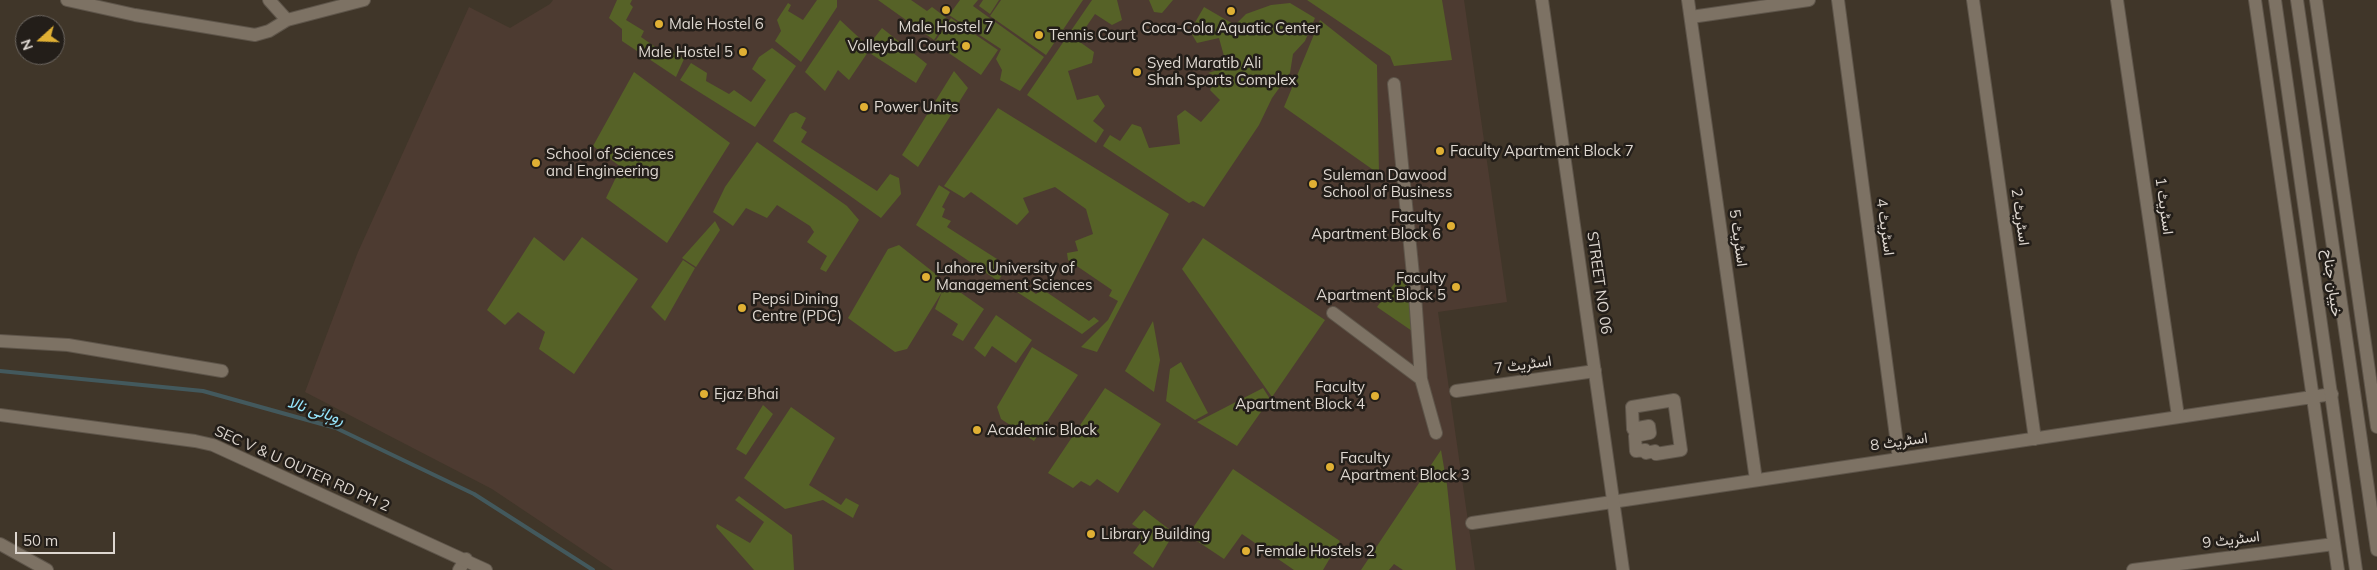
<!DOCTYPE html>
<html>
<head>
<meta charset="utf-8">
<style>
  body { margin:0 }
  #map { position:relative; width:2377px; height:570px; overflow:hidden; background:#403629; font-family:Mulish,sans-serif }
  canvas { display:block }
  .north { position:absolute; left:15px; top:15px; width:50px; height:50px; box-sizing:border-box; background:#231e19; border:1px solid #6e6862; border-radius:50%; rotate:250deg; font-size:14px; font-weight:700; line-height:20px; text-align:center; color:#ded7d0 }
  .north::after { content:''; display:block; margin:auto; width:18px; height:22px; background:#e0b034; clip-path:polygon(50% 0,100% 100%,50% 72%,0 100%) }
  .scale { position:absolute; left:15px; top:532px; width:100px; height:22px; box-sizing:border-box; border:2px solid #ded7d0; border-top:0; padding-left:6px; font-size:15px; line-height:18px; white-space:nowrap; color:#ded7d0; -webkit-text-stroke:4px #231e19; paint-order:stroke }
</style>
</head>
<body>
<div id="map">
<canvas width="2377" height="570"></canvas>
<div class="north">N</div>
<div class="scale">50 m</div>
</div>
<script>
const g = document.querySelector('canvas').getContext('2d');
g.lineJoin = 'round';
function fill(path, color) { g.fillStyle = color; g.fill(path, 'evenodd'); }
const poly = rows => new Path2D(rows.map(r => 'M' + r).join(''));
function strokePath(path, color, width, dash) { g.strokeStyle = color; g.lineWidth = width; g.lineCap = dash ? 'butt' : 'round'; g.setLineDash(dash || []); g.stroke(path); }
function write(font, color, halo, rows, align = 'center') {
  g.font = font + ' Mulish,Vazirmatn,sans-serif'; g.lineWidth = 5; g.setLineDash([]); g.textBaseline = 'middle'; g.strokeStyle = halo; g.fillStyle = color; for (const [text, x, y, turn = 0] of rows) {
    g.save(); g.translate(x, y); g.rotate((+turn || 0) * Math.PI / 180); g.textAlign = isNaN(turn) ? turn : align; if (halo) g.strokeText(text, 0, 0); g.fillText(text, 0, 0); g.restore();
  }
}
fill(poly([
  [553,0,1464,0,1507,302,1438,312,1475,570,613,570,492,489,305,392,358,252,469,7,510,28,550,4]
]), '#4d3b31');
fill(poly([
  [617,0,632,0,630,4,633,7,626,20,644,31,641,37,664,53,668,48,684,59,676,77,622,41,622,29,609,18],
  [817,0,837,0,837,7,801,62,775,41,781,31,777,20,788,3,791,5,788,11,803,20],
  [878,0,911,0,927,11,932,7,948,19,934,40],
  [960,0,978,0,973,6,1044,57,1020,91,1000,80,1002,70,996,59,1001,49,949,15],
  [983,0,999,0,990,14,979,6],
  [1001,0,1083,0,1046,55,990,16],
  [1092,0,1117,0,1122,20,1112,25,1095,14,1077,40,1094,52,1092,63,1068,71,1077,100,1098,95,1105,106,1093,121,1104,130,1096,143,1027,95],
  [1149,0,1173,0,1162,13,1154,12],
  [1307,0,1442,0,1452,60,1394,66,1390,56],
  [1290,3,1315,18,1305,41,1293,54,1290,73,1272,98,1259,125,1204,207,1193,201,1189,203,1103,146,1110,135,1120,141,1132,124,1141,127,1149,148,1180,144,1177,116,1185,110,1201,122,1220,100,1210,90,1216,76,1208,73,1227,67,1219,38,1197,43,1190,31,1204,7,1235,25,1246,14,1271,5],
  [951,18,998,50,981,75,934,43],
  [840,20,868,46,882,28,927,64,916,83,868,52,849,80,838,70,825,91,805,72],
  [1320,20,1377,65,1379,174,1284,107],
  [772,48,796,66,755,127,680,80,691,63,707,73,706,81,729,94,734,90,751,102,766,80,752,69,759,57],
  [954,71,968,88,918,167,902,155],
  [634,72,730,143,667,243,606,198,621,167,593,146],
  [998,108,1169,214,1097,352,1081,347,1108,320,1118,301,1109,296,1112,290,1068,260,1067,253,1078,251,1075,241,1093,234,1086,209,1055,187,1023,198,1029,212,1017,225,971,192,964,198,944,186],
  [796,112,806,118,801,128,807,132,801,142,877,191,890,174,899,178,901,194,881,218,773,141,790,114],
  [757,142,847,206,859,220,826,272,820,269,827,256,807,242,814,232,810,226,777,205,767,218,746,208,733,226,713,212,725,187],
  [939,185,950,192,942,207,945,209,942,217,951,221,947,227,997,259,994,264,1004,272,998,281,916,225],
  [715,221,720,230,696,267,682,258],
  [534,237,564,261,582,237,638,279,574,374,539,349,545,332,518,312,505,325,487,310],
  [1203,238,1325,320,1272,397,1182,269],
  [899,245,937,275,944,287,947,283,984,309,963,341,952,335,958,324,935,309,942,292,907,349,895,352,848,318,888,249],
  [683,260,695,268,665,321,651,307],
  [1407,276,1415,333,1377,307,1399,277],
  [1022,285,1036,294,1042,289,1089,321,1094,317,1099,321,1082,334,1017,292],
  [996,315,1032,340,1016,363,992,346,985,357,974,348],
  [1153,321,1160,360,1154,392,1125,371],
  [1032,347,1078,375,1034,441,1001,419,997,407],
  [1181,362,1208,413,1195,420,1166,401,1170,369],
  [1105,388,1161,424,1118,493,1097,479,1090,486,1081,481,1073,488,1048,473],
  [1263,388,1270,399,1237,446,1197,422],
  [763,405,773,414,746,455,736,449],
  [791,407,835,438,809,485,841,505,846,498,859,505,853,518,823,500,785,509,744,478],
  [1441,450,1447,485,1456,570,1403,570,1394,564,1389,570,1361,570],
  [1233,469,1340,541,1323,570,1294,570,1242,534,1224,559,1188,535],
  [739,496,792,535,794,570,754,570,716,527,717,524,750,543,764,522,735,500],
  [1144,510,1174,533,1153,568,1133,553,1141,542,1134,537,1139,529,1132,524]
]), '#566227');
strokePath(poly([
  [0,371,203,391,336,428,474,494,593,570]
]), '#43595d', 4);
const minor = poly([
  [67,0,135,15,255,35,269,31,287,20,364,0],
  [269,0,287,20],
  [1688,0,1756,480],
  [1838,0,1899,459],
  [1973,0,2035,439],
  [2117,0,2178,416],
  [2255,0,2338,570],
  [2316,0,2377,427],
  [1691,17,1809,0],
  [1394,84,1415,295,1421,379,1436,433],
  [1333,313,1421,379],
  [0,341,68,345,222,371],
  [1456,391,1595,371],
  [1674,400,1681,450,1656,454,1655,451,1646,453,1645,450,1636,451,1635,436,1650,433,1649,426,1633,429,1632,407,1674,400],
  [1472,523,2332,394],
  [0,544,47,570],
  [459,570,466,559],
  [2133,570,2334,544]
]);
const tertiary = poly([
  [1542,0,1623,570]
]);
const secondary = poly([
  [2275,0,2356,570],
  [2297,0,2377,550],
  [0,415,195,441,213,445,486,570]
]);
strokePath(minor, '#5e554a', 14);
strokePath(tertiary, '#5e554a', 14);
strokePath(secondary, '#5e554a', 14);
strokePath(minor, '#7d7264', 12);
strokePath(tertiary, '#7d7264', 12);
strokePath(secondary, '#7d7264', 12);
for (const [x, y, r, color] of [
  [946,10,5,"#e0b034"],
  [1231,11,5,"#e0b034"],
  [659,24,5,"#e0b034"],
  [1039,35,5,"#e0b034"],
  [966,46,5,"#e0b034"],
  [743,52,5,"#e0b034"],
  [1137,72,5,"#e0b034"],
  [864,107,5,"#e0b034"],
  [1440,151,5,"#e0b034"],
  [536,163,5,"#e0b034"],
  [1313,184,5,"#e0b034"],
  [1451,226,5,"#e0b034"],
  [926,277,5,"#e0b034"],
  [1456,287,5,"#e0b034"],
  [742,308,5,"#e0b034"],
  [704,394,5,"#e0b034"],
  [1375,396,5,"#e0b034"],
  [977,430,5,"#e0b034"],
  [1330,467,5,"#e0b034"],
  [1091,534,5,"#e0b034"],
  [1246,551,5,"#e0b034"]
]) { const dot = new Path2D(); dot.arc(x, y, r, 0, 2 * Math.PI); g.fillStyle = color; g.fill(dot); strokePath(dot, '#231e19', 2); }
write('15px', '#ded7d0', '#231e19', [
  ["Male Hostel 6",669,24],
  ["Male Hostel 7",946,27,"center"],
  ["Coca-Cola Aquatic Center",1231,28,"center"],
  ["Tennis Court",1049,35],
  ["Volleyball Court",956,46,"right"],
  ["Male Hostel 5",733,52,"right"],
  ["Syed Maratib Ali",1147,63],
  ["Shah Sports Complex",1147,80],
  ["Power Units",874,107],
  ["Faculty Apartment Block 7",1450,151],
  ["School of Sciences",546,154],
  ["and Engineering",546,171],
  ["Suleman Dawood",1323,175],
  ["School of Business",1323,192],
  ["Faculty",1441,217,"right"],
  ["Apartment Block 6",1441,234,"right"],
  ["Lahore University of",936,268],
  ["Management Sciences",936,285],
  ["Faculty",1446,278,"right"],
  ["Apartment Block 5",1446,295,"right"],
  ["Pepsi Dining",752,299],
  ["Centre (PDC)",752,316],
  ["Faculty",1365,387,"right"],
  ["Apartment Block 4",1365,404,"right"],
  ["Ejaz Bhai",714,394],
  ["Academic Block",987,430],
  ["Faculty",1340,458],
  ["Apartment Block 3",1340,475],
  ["Library Building",1101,534],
  ["Female Hostels 2",1256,551]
], 'left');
write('15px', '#ded7d0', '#231e19', [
  ["اسٹریٹ 1",2164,206,82],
  ["اسٹریٹ 2",2020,217,82],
  ["اسٹریٹ 4",1885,227,82],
  ["اسٹریٹ 5",1738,238,82],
  ["STREET NO 06",1599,283,82],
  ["خیبان جناح",2332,283,82],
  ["اسٹریٹ 7",1523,365,-8],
  ["اسٹریٹ 8",1899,442,-8],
  ["SEC V & U OUTER RD PH 2",302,469,24],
  ["اسٹریٹ 9",2231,540,-7]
]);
write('italic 16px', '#95e5fc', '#231e19', [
  ["روہائی نالا",316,411,18]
]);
</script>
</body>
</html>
